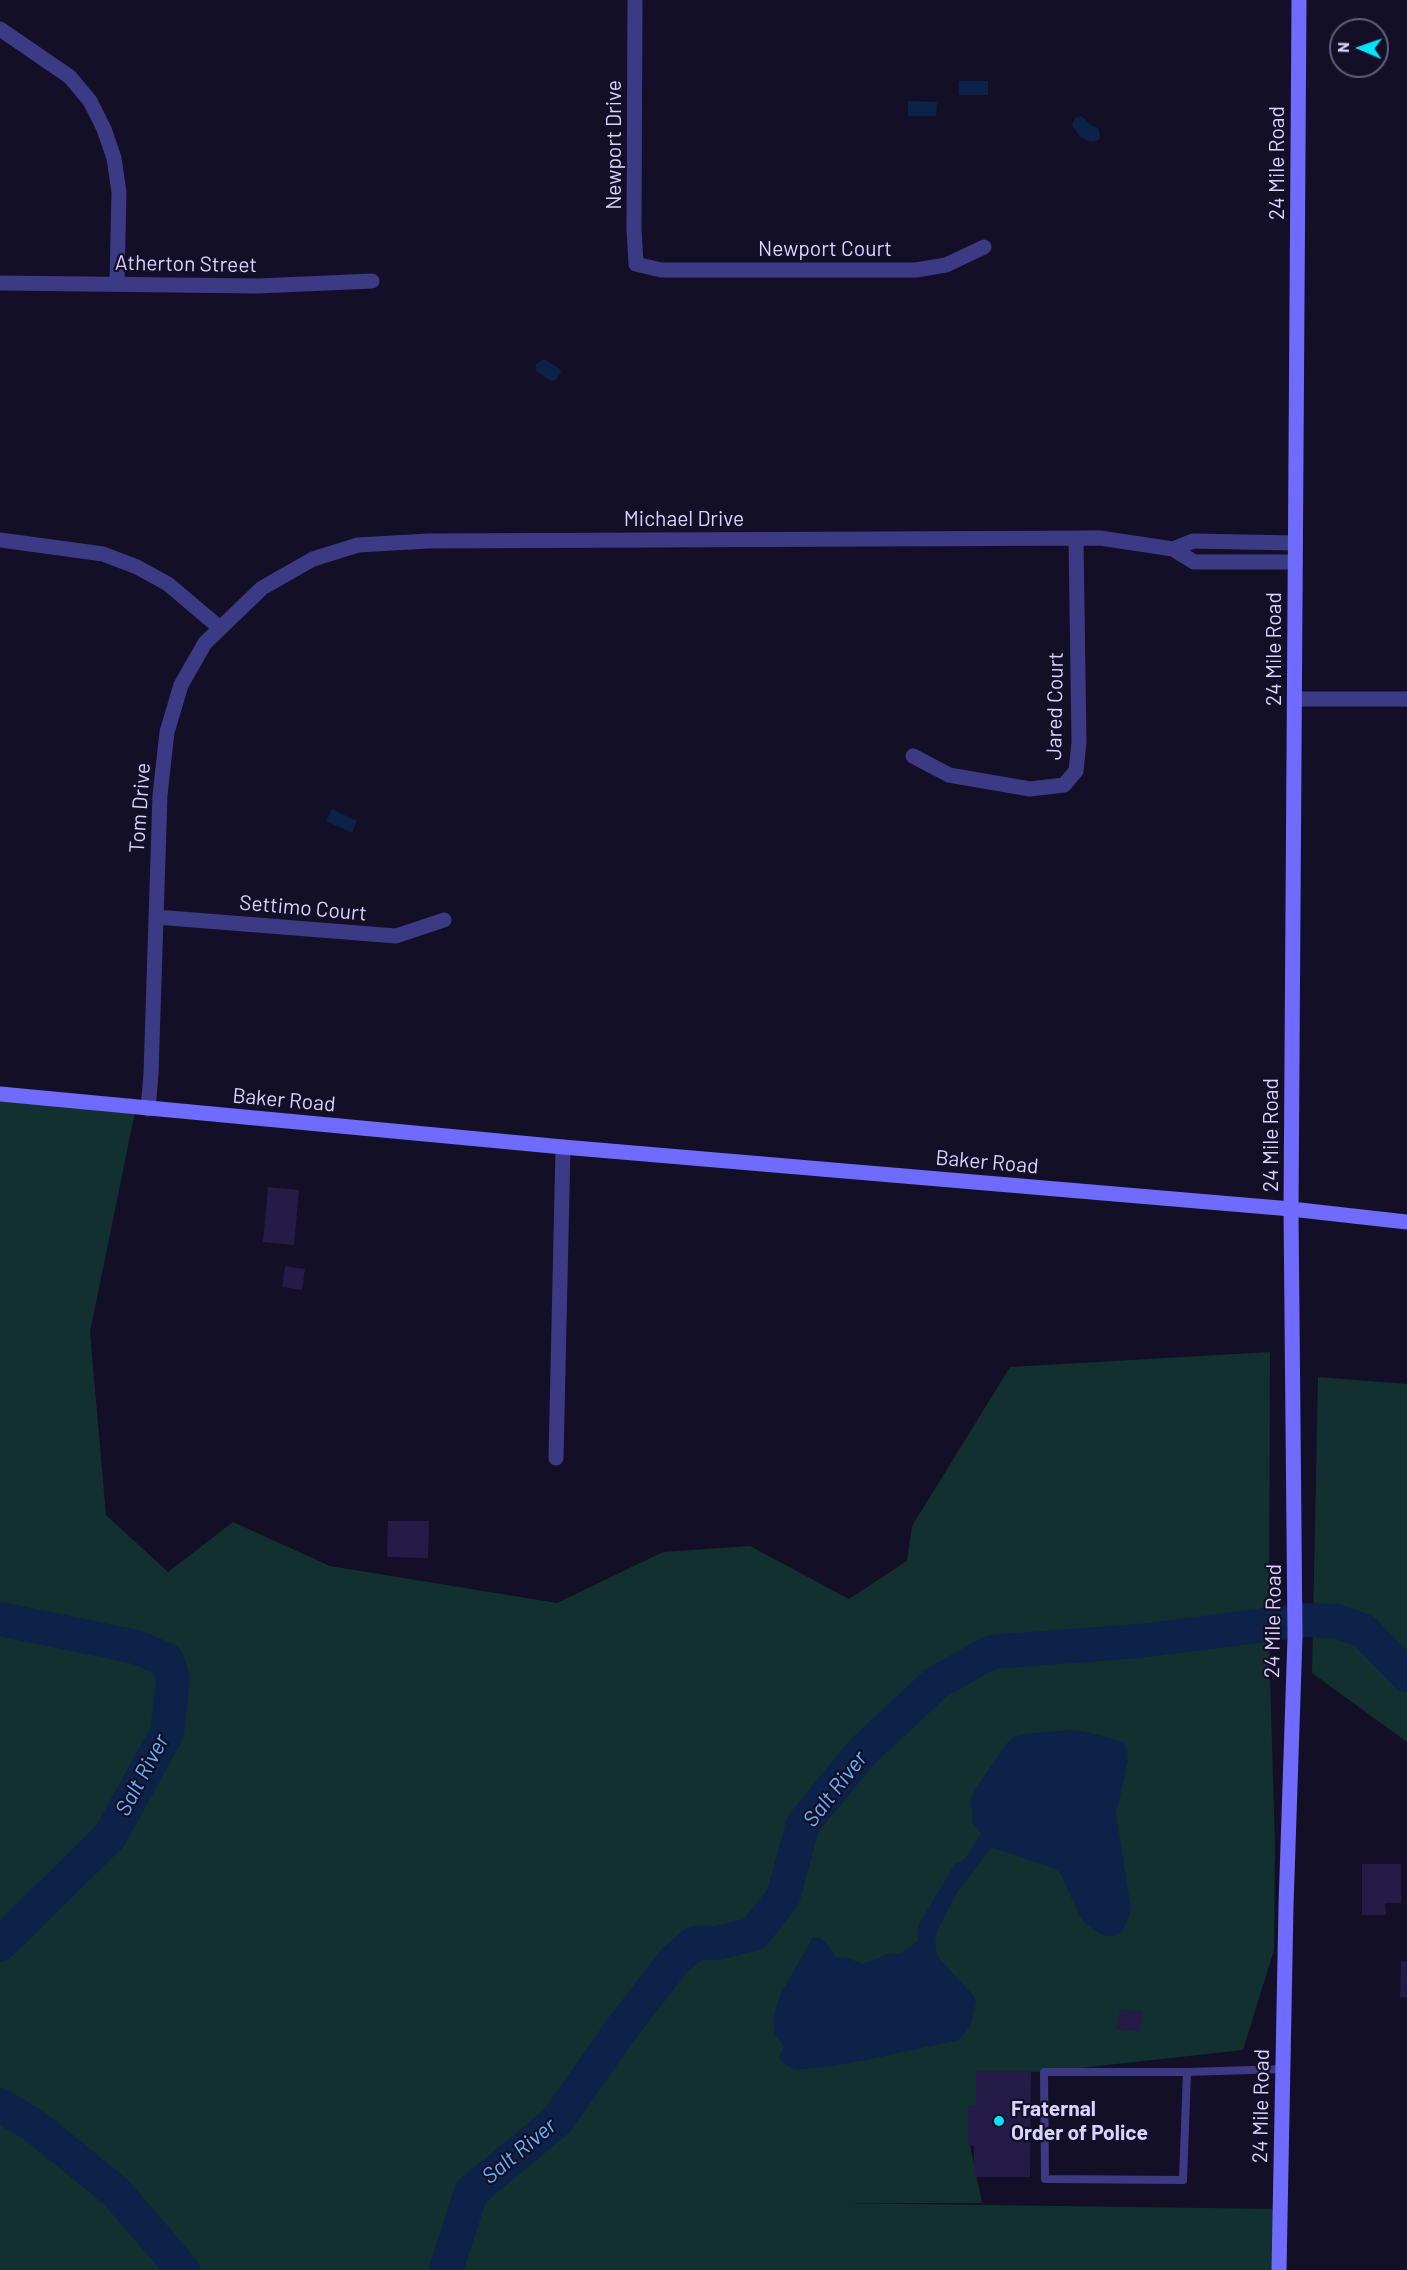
<!DOCTYPE html>
<html>
<head>
<meta charset="utf-8">
<style>
  body { margin:0 }
  #map { position:relative; width:1407px; height:2270px; overflow:hidden; background:#130f26; font-family:Barlow,sans-serif }
  canvas { display:block }
  .north { position:absolute; left:1329px; top:18px; width:60px; height:60px; box-sizing:border-box; background:#130f26; border:2px solid #625e7d; border-radius:50%; rotate:272deg; font-size:16px; font-weight:700; line-height:24px; text-align:center; color:#d9d4ff }
  .north::after { content:''; display:block; margin:auto; width:21px; height:27px; background:#00e5ff; clip-path:polygon(50% 0,100% 100%,50% 72%,0 100%) }
</style>
</head>
<body>
<div id="map">
<canvas width="1407" height="2270"></canvas>
<div class="north">N</div>
</div>
<script>
const g = document.querySelector('canvas').getContext('2d');
g.lineJoin = 'round';
function fill(path, color) { g.fillStyle = color; g.fill(path, 'evenodd'); }
const poly = rows => new Path2D(rows.map(r => 'M' + r).join(''));
function strokePath(path, color, width, dash) { g.strokeStyle = color; g.lineWidth = width; g.lineCap = dash ? 'butt' : 'round'; g.setLineDash(dash || []); g.stroke(path); }
function write(font, color, halo, rows, align = 'center') {
  g.font = font + ' Barlow,sans-serif'; g.lineWidth = 4.5; g.setLineDash([]); g.textBaseline = 'middle'; g.strokeStyle = halo; g.fillStyle = color; for (const [text, x, y, turn = 0] of rows) {
    g.save(); g.translate(x, y); g.rotate((+turn || 0) * Math.PI / 180); g.textAlign = isNaN(turn) ? turn : align; if (halo) g.strokeText(text, 0, 0); g.fillText(text, 0, 0); g.restore();
  }
}
fill(poly([
  [0,1092,136,1107,90,1332,106,1515,168,1572,233,1522,330,1566,557,1603,663,1552,750,1546,849,1599,907,1561,912,1526,1010,1367,1270,1352,1269,1641,1275,1846,1274,1950,1243,2050,1044,2072,976,2071,976,2106,968,2106,968,2135,982,2203,842,2203,1280,2209,1279,2270,0,2270],
  [1318,1377,1407,1384,1407,1742,1312,1673]
]), '#12302f');
fill(poly([
  [959,81,988,81,988,95,959,95],
  [908,101,937,102,936,116,908,116],
  [1082,116,1090,125,1099,129,1100,138,1097,141,1091,142,1080,137,1072,125,1075,118],
  [544,359,560,369,561,372,556,380,551,381,536,371,536,364],
  [332,809,357,821,352,833,326,821],
  [1071,1730,1087,1732,1124,1742,1127,1751,1128,1761,1116,1814,1131,1910,1123,1931,1114,1936,1104,1936,1086,1924,1080,1917,1061,1874,1055,1869,992,1847,958,1891,937,1931,935,1944,938,1957,973,1995,976,2002,971,2023,965,2033,958,2040,871,2059,832,2066,796,2070,786,2065,779,2058,784,2046,775,2035,773,2021,776,2007,781,1993,813,1937,821,1938,829,1946,835,1957,847,1958,863,1964,888,1954,899,1954,908,1949,918,1941,917,1931,920,1922,955,1864,962,1862,967,1856,981,1834,973,1823,970,1800,976,1788,1007,1743,1014,1737,1022,1734]
]), '#0c2248');
strokePath(poly([
  [0,1619,136,1647,167,1660,173,1679,167,1733,110,1836,0,1944],
  [0,2105,36,2127,116,2192,183,2270],
  [446,2270,471,2192,557,2121,620,2031,674,1961,695,1943,717,1943,754,1934,783,1897,803,1824,862,1752,936,1683,991,1652,1139,1641,1305,1620,1337,1621,1364,1631,1407,1675]
]), '#0c2248', 34);
fill(poly([
  [268,1187,299,1190,294,1245,263,1242],
  [285,1266,305,1269,302,1290,282,1287],
  [388,1521,429,1521,428,1558,387,1557],
  [1362,1864,1401,1864,1401,1903,1385,1903,1386,1915,1362,1915],
  [1401,1961,1407,1962,1407,1998,1400,1997],
  [1120,2010,1143,2011,1140,2032,1116,2029],
  [976,2071,1031,2071,1030,2177,974,2177,974,2146,968,2146,968,2106,976,2106]
]), '#241b47');
strokePath(poly([
  [1187,2072,1183,2180,1045,2179,1044,2072,1187,2072,1283,2069]
]), '#3d3a85', 8);
strokePath(poly([
  [635,0,634,229,636,264,661,270,916,270,946,265,984,247],
  [0,29,70,77,90,101,104,129,114,158,119,192,117,283],
  [0,283,258,286,372,281],
  [0,540,103,554,137,567,168,584,220,628],
  [1295,562,1194,562,1173,549,1193,541,1295,543],
  [1295,699,1407,699],
  [913,756,949,775,1030,789,1064,785,1076,771,1079,742,1076,539],
  [156,917,396,936,444,920],
  [148,1109,151,1074,160,795,167,732,181,685,205,643,262,588,313,559,358,545,428,541,1100,538,1173,549],
  [556,1458,563,1147]
]), '#3d3a85', 15);
strokePath(poly([
  [0,1094,563,1147,1291,1209,1407,1222],
  [1279,2270,1286,1906,1295,1637,1291,1209,1299,0]
]), '#6f6bff', 15);
for (const [x, y, r, color] of [
  [999,2121,6,"#00e5ff"]
]) { const dot = new Path2D(); dot.arc(x, y, r, 0, 2 * Math.PI); g.fillStyle = color; g.fill(dot); strokePath(dot, '#130f26', 2); }
write('21px', '#d9d4ff', '#130f26', [
  ["Newport Drive",614,145,-90],
  ["24 Mile Road",1277,163,-90],
  ["Newport Court",825,249],
  ["Atherton Street",186,264,1],
  ["Michael Drive",684,519],
  ["24 Mile Road",1274,649,-90],
  ["Jared Court",1055,706,-89],
  ["Tom Drive",140,808,-86],
  ["Settimo Court",303,908,5],
  ["Baker Road",284,1100,5],
  ["24 Mile Road",1271,1135,-90],
  ["Baker Road",987,1162,5],
  ["24 Mile Road",1273,1621,-89],
  ["24 Mile Road",1261,2106,-89]
]);
write('bold 21px', '#d9d4ff', '#130f26', [
  ["Fraternal",1011,2109],
  ["Order of Police",1011,2133]
], 'left');
write('italic 22px', '#62b6ff', '#130f26', [
  ["Salt River",142,1775,-62],
  ["Salt River",835,1789,-52],
  ["Salt River",519,2151,-40]
]);
</script>
</body>
</html>
